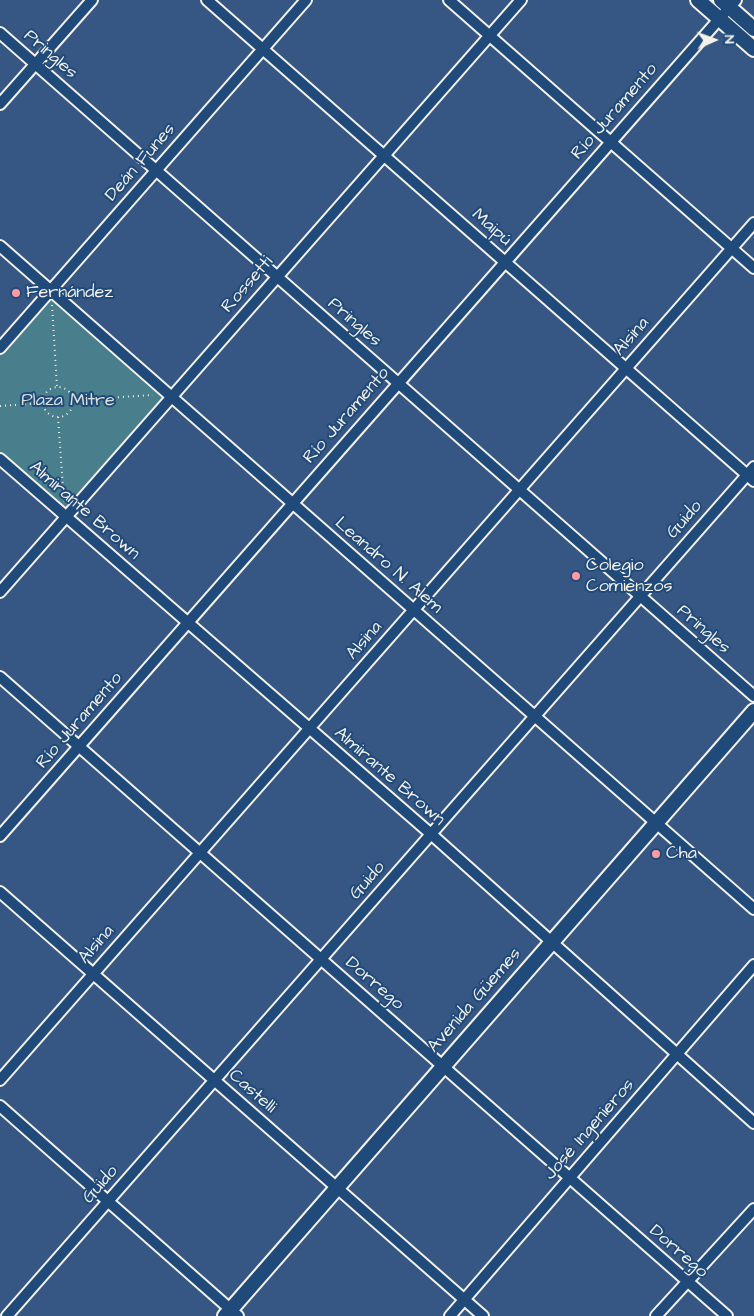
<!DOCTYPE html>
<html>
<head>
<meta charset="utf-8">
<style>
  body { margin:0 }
  #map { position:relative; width:754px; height:1316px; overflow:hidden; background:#365683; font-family:"Architects Daughter",sans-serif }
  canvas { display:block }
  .north { position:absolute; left:689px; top:15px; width:50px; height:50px; -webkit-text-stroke:4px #1f4a7a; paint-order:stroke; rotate:88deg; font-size:14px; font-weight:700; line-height:20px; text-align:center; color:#f4f1e8 }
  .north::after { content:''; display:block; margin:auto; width:18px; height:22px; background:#f4f1e8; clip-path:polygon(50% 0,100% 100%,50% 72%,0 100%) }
</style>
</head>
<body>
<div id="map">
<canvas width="754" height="1316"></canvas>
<div class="north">N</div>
</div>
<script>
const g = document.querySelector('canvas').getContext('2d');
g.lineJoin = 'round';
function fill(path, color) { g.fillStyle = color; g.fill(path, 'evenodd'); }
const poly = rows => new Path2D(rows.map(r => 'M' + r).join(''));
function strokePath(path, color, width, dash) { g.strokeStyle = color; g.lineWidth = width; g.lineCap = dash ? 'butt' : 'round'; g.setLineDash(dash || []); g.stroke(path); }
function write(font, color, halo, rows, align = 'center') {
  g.font = font + ' "Architects Daughter",sans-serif'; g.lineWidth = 4; g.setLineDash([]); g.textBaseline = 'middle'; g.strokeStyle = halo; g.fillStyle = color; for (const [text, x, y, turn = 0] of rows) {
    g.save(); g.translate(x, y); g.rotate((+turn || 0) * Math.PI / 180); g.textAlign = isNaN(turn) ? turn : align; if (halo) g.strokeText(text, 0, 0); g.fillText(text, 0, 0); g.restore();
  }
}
fill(poly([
  [52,293,166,394,64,511,0,455,0,351]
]), '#497e8c');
const street = poly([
  [207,0,754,481],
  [449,0,754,268],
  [0,33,754,696],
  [0,104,92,0],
  [0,246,754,909],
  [0,348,306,0],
  [0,459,431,834,754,1123],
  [0,592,521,0],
  [0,677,727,1316],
  [0,836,736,0],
  [0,892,483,1316],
  [0,1080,754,223],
  [0,1106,238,1316],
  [7,1316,754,467],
  [450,1316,754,965],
  [656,1316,754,1209]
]);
const secondary = poly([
  [698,0,754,49],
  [721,0,754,29],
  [225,1316,754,711]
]);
strokePath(street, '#f4f1e8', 14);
strokePath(secondary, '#f4f1e8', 18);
strokePath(poly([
  [52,305,57,387],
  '43 402a15 15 0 1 1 30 0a15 15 0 1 1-30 0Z',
  [73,400,153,395],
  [0,406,43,403],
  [58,417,64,502]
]), '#f4f1e8', 2, [1, 4]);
strokePath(street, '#1f4a7a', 10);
strokePath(secondary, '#1f4a7a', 14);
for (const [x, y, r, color] of [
  [16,293,5,"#ff9aa2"],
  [576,576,5,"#ff9aa2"],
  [656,854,5,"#ff9aa2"]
]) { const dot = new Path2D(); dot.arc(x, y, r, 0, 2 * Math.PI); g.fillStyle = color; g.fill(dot); strokePath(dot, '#1f4a7a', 2); }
write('18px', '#f4f1e8', '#1f4a7a', [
  ["Pringles",50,55,41],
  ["Río Juramento",615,112,-49],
  ["Deán Funes",141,163,-49],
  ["Maipú",491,228,41],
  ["Rossetti",248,285,-49],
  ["Pringles",354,323,41],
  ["Alsina",632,337,-49],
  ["Río Juramento",347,416,-49],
  ["Almirante Brown",84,511,41],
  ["Guido",685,520,-49],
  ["Leandro N. Alem",388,566,41],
  ["Pringles",703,630,41],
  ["Alsina",365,641,-49],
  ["Río Juramento",80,721,-49],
  ["Almirante Brown",389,777,41],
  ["Guido",368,881,-49],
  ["Alsina",97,945,-49],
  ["Dorrego",374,984,41],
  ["Avenida Güemes",475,1001,-49],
  ["Castelli",252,1092,41],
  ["José Ingenieros",590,1130,-49],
  ["Guido",101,1185,-49],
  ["Dorrego",678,1252,41]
]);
write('18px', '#f4f1e8', '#1f4a7a', [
  ["Fernández",26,293],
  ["Colegio",586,566],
  ["Comienzos",586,587],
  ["Cha",666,854]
], 'left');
write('18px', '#dae0da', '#1f4a7a', [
  ["Plaza Mitre",68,401]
]);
</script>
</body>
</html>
